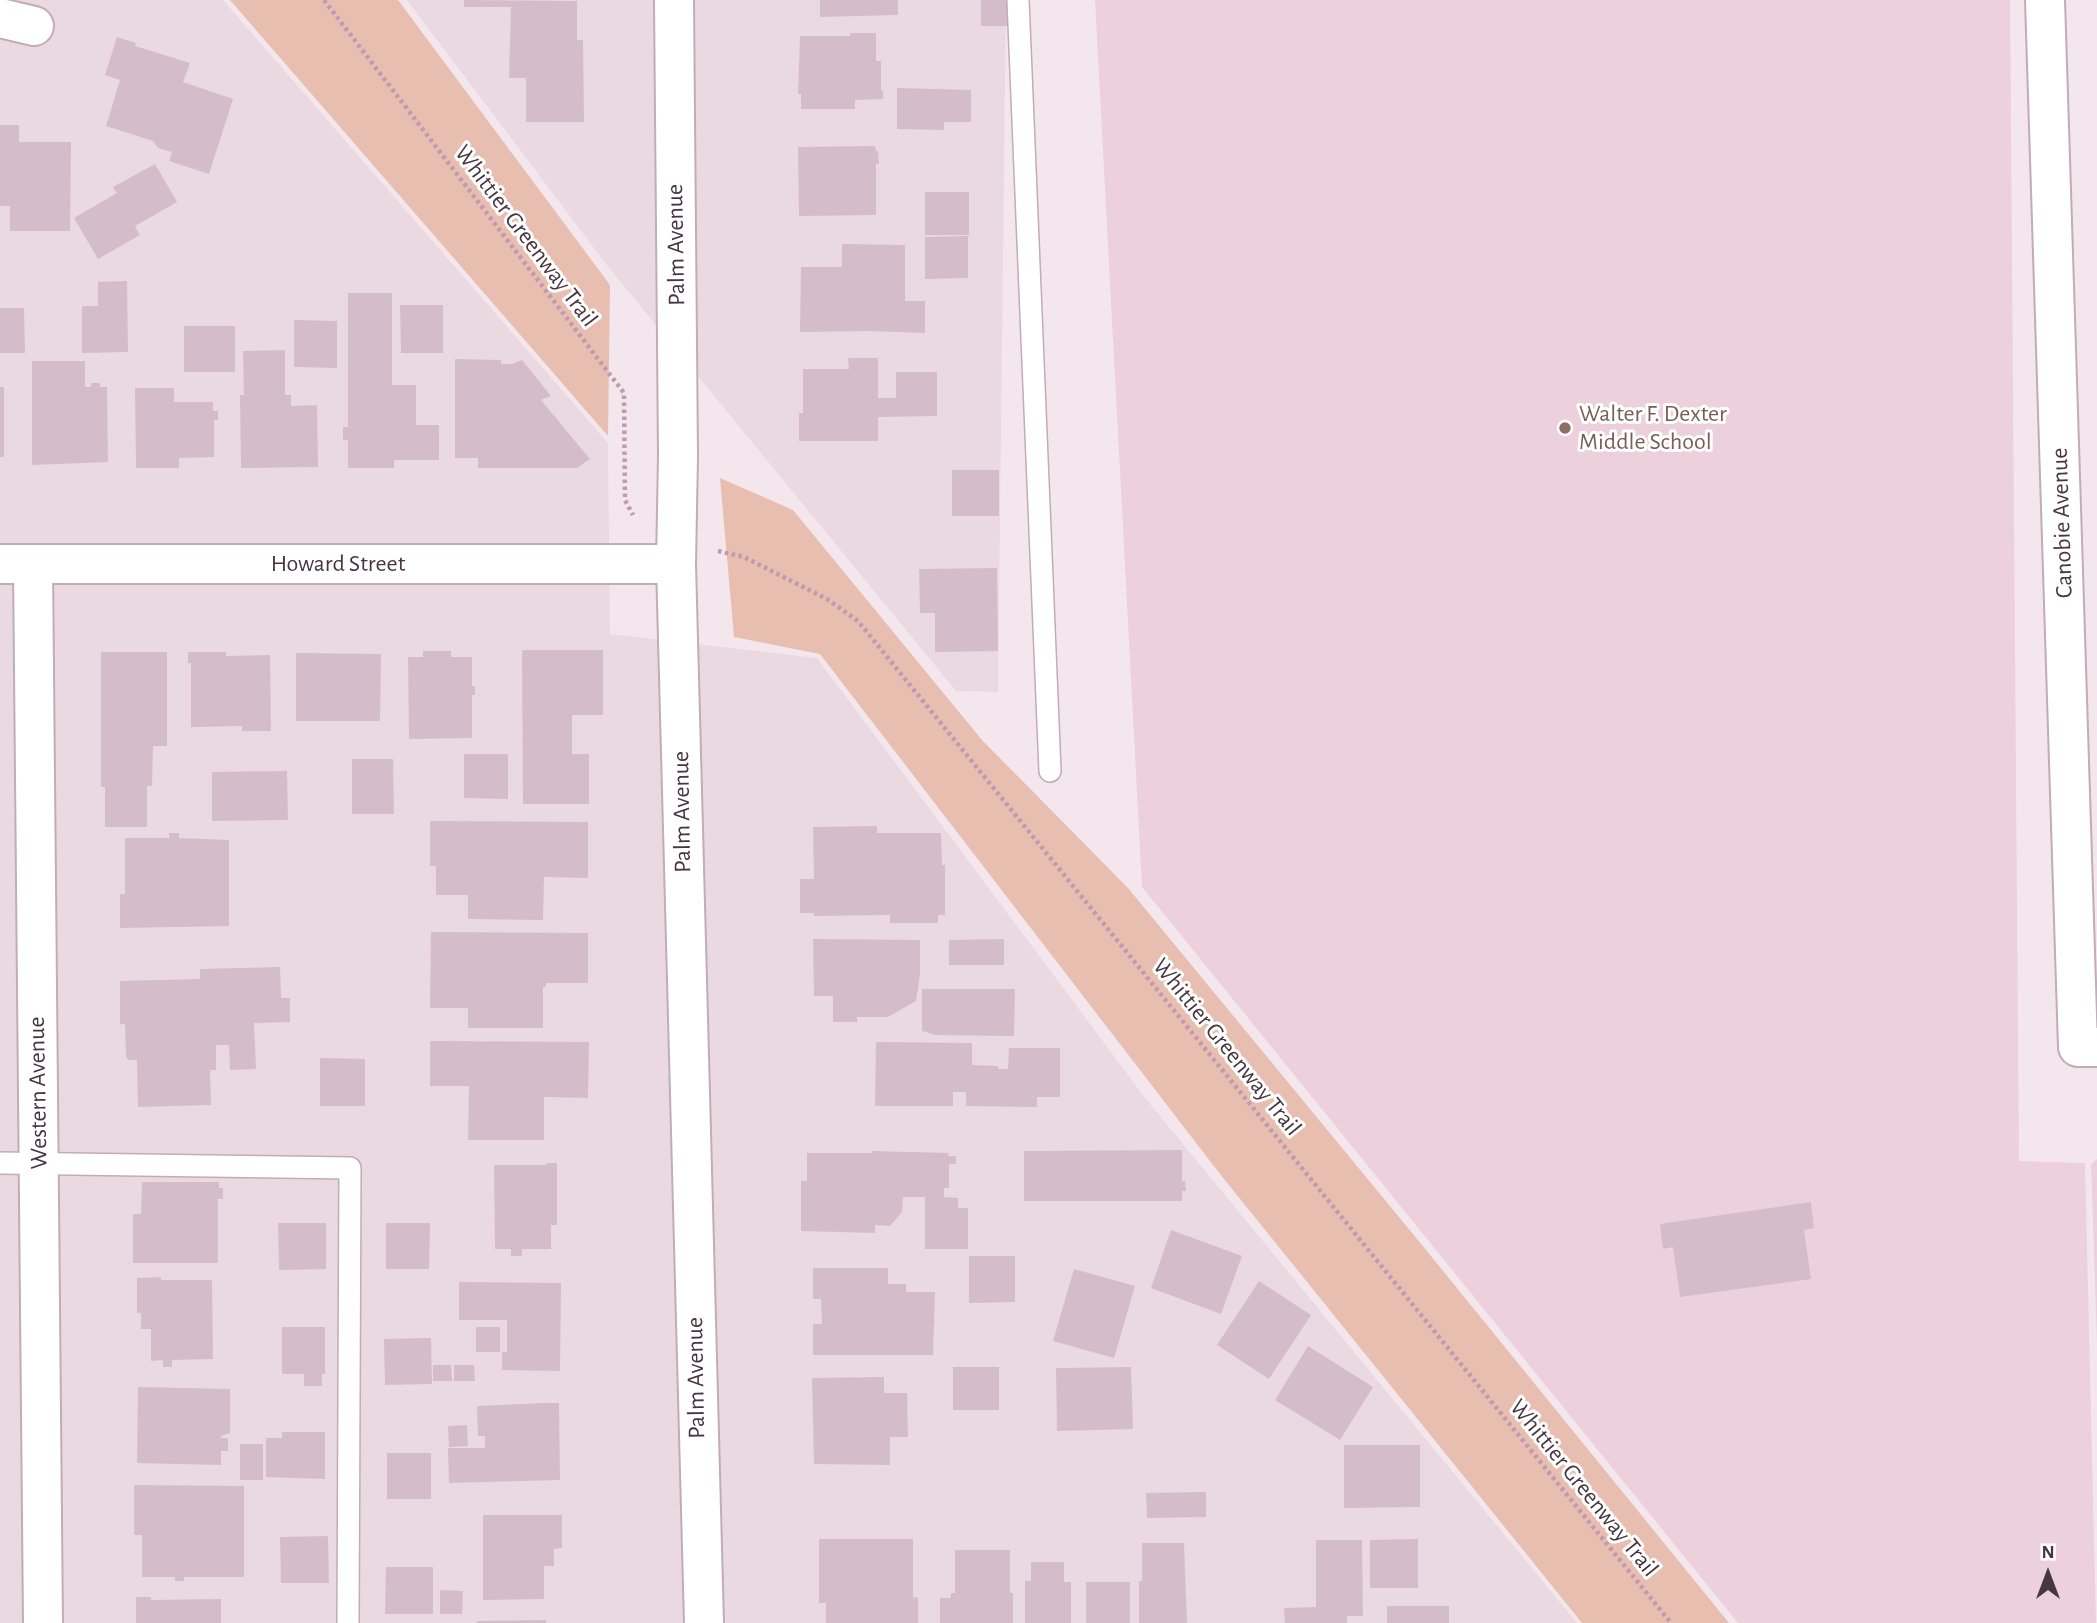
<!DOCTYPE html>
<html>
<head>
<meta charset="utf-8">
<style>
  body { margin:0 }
  #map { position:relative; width:2097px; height:1623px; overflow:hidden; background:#f3e7ed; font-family:"Alegreya Sans",sans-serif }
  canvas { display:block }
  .north { position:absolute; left:2013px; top:1539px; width:70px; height:70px; -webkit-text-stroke:5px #fff; paint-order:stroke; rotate:0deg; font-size:19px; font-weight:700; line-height:28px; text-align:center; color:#46363f }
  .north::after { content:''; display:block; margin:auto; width:24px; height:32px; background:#46363f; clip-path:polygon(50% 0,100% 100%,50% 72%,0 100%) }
</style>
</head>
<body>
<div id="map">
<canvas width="2097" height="1623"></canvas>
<div class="north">N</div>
</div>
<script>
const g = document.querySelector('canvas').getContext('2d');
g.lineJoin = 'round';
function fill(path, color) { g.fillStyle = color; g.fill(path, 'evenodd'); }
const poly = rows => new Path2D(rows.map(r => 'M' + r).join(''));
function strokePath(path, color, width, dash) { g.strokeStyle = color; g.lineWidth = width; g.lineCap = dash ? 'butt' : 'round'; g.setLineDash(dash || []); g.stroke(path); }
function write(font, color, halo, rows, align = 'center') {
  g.font = font + ' "Alegreya Sans",sans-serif'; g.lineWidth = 6; g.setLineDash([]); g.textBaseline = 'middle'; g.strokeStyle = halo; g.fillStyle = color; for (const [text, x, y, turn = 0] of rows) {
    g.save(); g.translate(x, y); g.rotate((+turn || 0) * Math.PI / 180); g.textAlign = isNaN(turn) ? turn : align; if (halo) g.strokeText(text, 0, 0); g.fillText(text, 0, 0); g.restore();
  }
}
fill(poly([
  [0,0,223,0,608,443,610,634,817,658,1146,1099,1577,1623,0,1623],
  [407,0,1006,0,998,692,956,691,606,264]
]), '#ebd9e2');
fill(poly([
  [1095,0,2010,0,2019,1161,2085,1163,2096,1623,1738,1623,1142,887],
  [2097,1159,2097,1343,2091,1164]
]), '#ecd1dd');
fill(poly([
  [230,0,398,0,610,285,608,436],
  [720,478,793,510,982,740,1128,888,1422,1245,1729,1623,1582,1623,1220,1174,820,654,734,637]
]), '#e7beb0');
fill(poly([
  [464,0,577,1,577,40,583,40,584,122,526,122,526,78,509,78,511,7,464,7],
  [820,0,898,0,898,15,820,17],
  [981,0,1007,0,1007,26,981,26],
  [850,33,876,33,876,61,881,61,881,91,883,91,883,99,855,100,855,109,801,109,801,94,798,94,800,36,850,36],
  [117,37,136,43,135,46,190,63,183,82,233,99,209,174,169,161,172,152,158,148,153,141,106,126,120,80,105,75],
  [897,88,971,90,971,122,944,122,944,130,897,129],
  [0,125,19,125,19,142,71,142,70,231,10,231,10,206,0,206],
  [875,146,876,151,878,151,879,164,876,164,876,215,799,216,798,147],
  [155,164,177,202,135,226,140,235,98,259,74,218,117,193,113,187],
  [925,192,969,192,969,235,925,235],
  [968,236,968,278,925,279,925,237],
  [842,244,905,245,905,301,925,301,925,333,869,331,800,332,801,267,842,267],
  [127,281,128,352,82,353,82,306,98,306,98,282],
  [348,293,392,293,392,385,416,385,416,425,439,425,439,460,394,460,394,468,348,468,348,440,343,440,343,427,348,427],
  [400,305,443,305,443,353,401,353],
  [0,308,24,308,25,353,0,353],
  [294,320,337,321,337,368,294,367],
  [184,326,235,326,235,372,184,372],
  [285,350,285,395,291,395,291,406,317,405,318,467,241,468,240,395,244,395,243,351],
  [848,358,878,358,878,398,896,398,896,372,937,372,937,416,878,417,878,441,799,441,799,413,803,413,803,369,849,369],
  [455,359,501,360,501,364,512,364,522,360,551,396,541,400,590,459,577,468,478,468,478,458,455,458],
  [32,361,85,361,85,387,91,387,91,383,100,383,100,387,107,387,108,462,32,465],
  [0,387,4,387,4,457,0,457],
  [135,388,174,388,174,402,213,402,213,411,218,411,218,420,214,420,214,457,179,458,179,468,136,468],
  [952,470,999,470,999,516,952,516],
  [997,568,998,651,935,652,935,613,920,613,919,569],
  [522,650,603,650,603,715,572,715,572,754,589,754,589,804,523,804],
  [423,651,451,651,451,657,472,657,472,686,475,686,475,695,472,695,472,738,409,739,408,657,423,657],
  [101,652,167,652,167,746,153,746,152,786,147,786,147,827,105,827,105,787,101,787],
  [188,652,226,652,226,656,270,655,271,731,242,731,242,726,191,727,191,663,188,663],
  [296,653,381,654,380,721,296,721],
  [464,754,508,754,508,799,464,798],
  [352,759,393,759,394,814,352,814],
  [287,771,288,820,212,821,212,772],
  [430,821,588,822,588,878,544,877,543,920,468,919,468,895,436,895,436,866,430,866],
  [877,826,877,833,941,833,942,865,945,865,945,915,938,915,938,923,890,923,890,915,814,916,814,913,800,913,800,879,814,879,813,827],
  [169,833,179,833,179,838,229,840,229,926,120,928,120,894,125,894,125,838,169,838],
  [431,932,588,933,588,983,546,983,546,987,543,987,543,1028,468,1028,468,1008,430,1008],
  [813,939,920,940,920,974,916,1001,888,1017,857,1017,857,1022,833,1022,833,996,814,996],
  [1004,939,1004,965,949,965,949,940],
  [280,967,281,998,290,998,290,1022,254,1023,256,1069,230,1070,229,1045,216,1045,216,1070,210,1070,211,1105,138,1107,137,1060,129,1060,126,1057,125,1024,120,1024,120,981,200,979,200,969],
  [922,989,1015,989,1014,1036,936,1035,922,1031],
  [430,1041,589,1042,588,1098,544,1097,544,1140,468,1140,469,1086,430,1086],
  [876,1042,972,1043,972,1065,998,1066,998,1069,1008,1069,1009,1048,1060,1048,1060,1097,1037,1097,1037,1107,966,1106,966,1092,953,1092,953,1106,875,1106],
  [320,1058,365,1059,365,1106,320,1106],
  [1182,1150,1182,1181,1185,1181,1186,1191,1182,1191,1182,1201,1024,1201,1024,1151],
  [872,1151,949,1153,948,1156,956,1156,956,1164,949,1164,949,1188,944,1188,944,1197,958,1198,958,1208,968,1208,968,1249,925,1249,925,1197,903,1197,902,1212,890,1226,875,1225,875,1233,801,1231,801,1181,807,1181,807,1153,872,1153],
  [546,1163,557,1163,557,1225,551,1225,551,1249,522,1249,522,1256,511,1256,511,1249,495,1249,494,1165,546,1165],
  [142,1182,219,1182,219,1188,223,1188,223,1199,218,1199,218,1263,133,1263,133,1214,141,1214],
  [1811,1202,1814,1228,1804,1230,1811,1279,1680,1297,1673,1247,1663,1249,1660,1224],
  [278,1223,326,1223,326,1269,279,1270],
  [386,1223,430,1223,429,1269,386,1269],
  [1171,1230,1242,1256,1221,1314,1151,1288],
  [969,1256,1015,1256,1015,1302,969,1303],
  [813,1268,888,1268,888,1284,906,1284,906,1292,935,1292,933,1355,813,1355,813,1324,822,1324,821,1299,813,1299],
  [1074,1269,1135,1286,1114,1358,1053,1341],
  [161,1277,161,1280,212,1280,213,1359,172,1360,172,1367,163,1367,163,1360,151,1361,151,1329,141,1329,141,1313,137,1313,137,1278],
  [1259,1281,1311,1315,1269,1379,1217,1345],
  [459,1282,561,1283,560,1371,502,1370,502,1352,507,1352,507,1320,459,1320],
  [282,1327,325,1327,325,1374,322,1374,322,1386,304,1386,304,1374,282,1374],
  [476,1327,500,1327,500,1352,476,1352],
  [431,1338,432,1384,385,1385,384,1339],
  [1308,1346,1373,1387,1340,1440,1275,1400],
  [433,1365,451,1365,452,1381,433,1381],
  [454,1365,474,1365,475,1381,454,1381],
  [953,1367,999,1367,999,1410,953,1410],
  [1131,1367,1133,1429,1057,1431,1056,1368],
  [884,1377,884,1393,907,1393,908,1437,890,1437,890,1465,814,1464,812,1378],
  [138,1387,230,1389,230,1433,221,1436,221,1438,228,1438,228,1451,221,1451,221,1465,137,1463],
  [543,1403,559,1403,560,1480,449,1483,448,1448,485,1448,485,1436,478,1436,477,1406],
  [467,1425,468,1446,449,1447,448,1426],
  [282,1432,325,1432,325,1479,266,1477,266,1438,282,1438],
  [240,1444,263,1444,263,1480,240,1480],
  [1344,1445,1420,1445,1420,1507,1344,1508],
  [387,1453,431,1453,431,1499,387,1499],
  [134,1485,244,1486,244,1577,184,1577,184,1581,175,1581,175,1577,142,1577,142,1535,134,1535],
  [1206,1492,1206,1517,1147,1518,1146,1493],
  [483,1515,562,1515,562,1548,554,1549,554,1566,544,1566,544,1599,483,1600],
  [328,1536,329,1583,281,1583,280,1537],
  [819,1539,913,1539,913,1597,918,1598,918,1623,826,1623,826,1603,819,1603],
  [1418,1539,1418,1588,1370,1588,1370,1540],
  [1316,1540,1362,1540,1363,1616,1347,1616,1347,1623,1285,1623,1284,1608,1316,1607],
  [1142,1543,1184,1543,1187,1623,1139,1623,1139,1581,1142,1581],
  [955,1550,1010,1550,1010,1593,1013,1593,1013,1623,940,1623,940,1598,951,1598,951,1593,955,1593],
  [1031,1562,1064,1562,1064,1582,1071,1582,1071,1623,1025,1623,1025,1581,1031,1581],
  [386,1567,433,1567,433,1614,385,1614],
  [1086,1582,1130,1582,1130,1623,1086,1623],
  [440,1590,463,1591,462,1614,440,1614],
  [136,1597,151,1597,151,1600,221,1599,221,1623,136,1623],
  [1387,1606,1449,1606,1449,1623,1387,1623],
  [546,1620,546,1623,477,1623,477,1621]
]), '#d5bcca');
const service = poly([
  [1018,0,1050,771],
  [0,1163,350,1168,348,1623]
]);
const minor = poly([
  [674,0,678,456,676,564,704,1623],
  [2045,0,2078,1047,2097,1047],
  [0,18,34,26],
  [0,564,676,564],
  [33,564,43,1623]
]);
strokePath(service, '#c1acb8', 24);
strokePath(minor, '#c1acb8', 42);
strokePath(poly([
  [324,0,624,393,625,500,633,515],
  [718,551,744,557,827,599,858,621,1671,1623]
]), '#c09baf', 4.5, [3.5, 3.5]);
strokePath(service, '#fff', 21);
strokePath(minor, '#fff', 38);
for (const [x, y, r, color] of [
  [1565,428,7,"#8d6e63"]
]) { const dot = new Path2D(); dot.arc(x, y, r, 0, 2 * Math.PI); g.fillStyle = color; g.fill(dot); strokePath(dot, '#fff', 2.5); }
write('24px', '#46363f', '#fff', [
  ["Whittier Greenway Trail",526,236,53],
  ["Palm Avenue",676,245,-91],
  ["Canobie Avenue",2062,523,-92],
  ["Howard Street",338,564],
  ["Palm Avenue",682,812,-91],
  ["Whittier Greenway Trail",1227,1047,51],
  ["Western Avenue",38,1093,-91],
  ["Palm Avenue",696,1378,-91],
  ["Whittier Greenway Trail",1584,1488,51]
]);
write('24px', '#785e54', '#fff', [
  ["Walter F. Dexter",1579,414],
  ["Middle School",1579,442]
], 'left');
</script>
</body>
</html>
